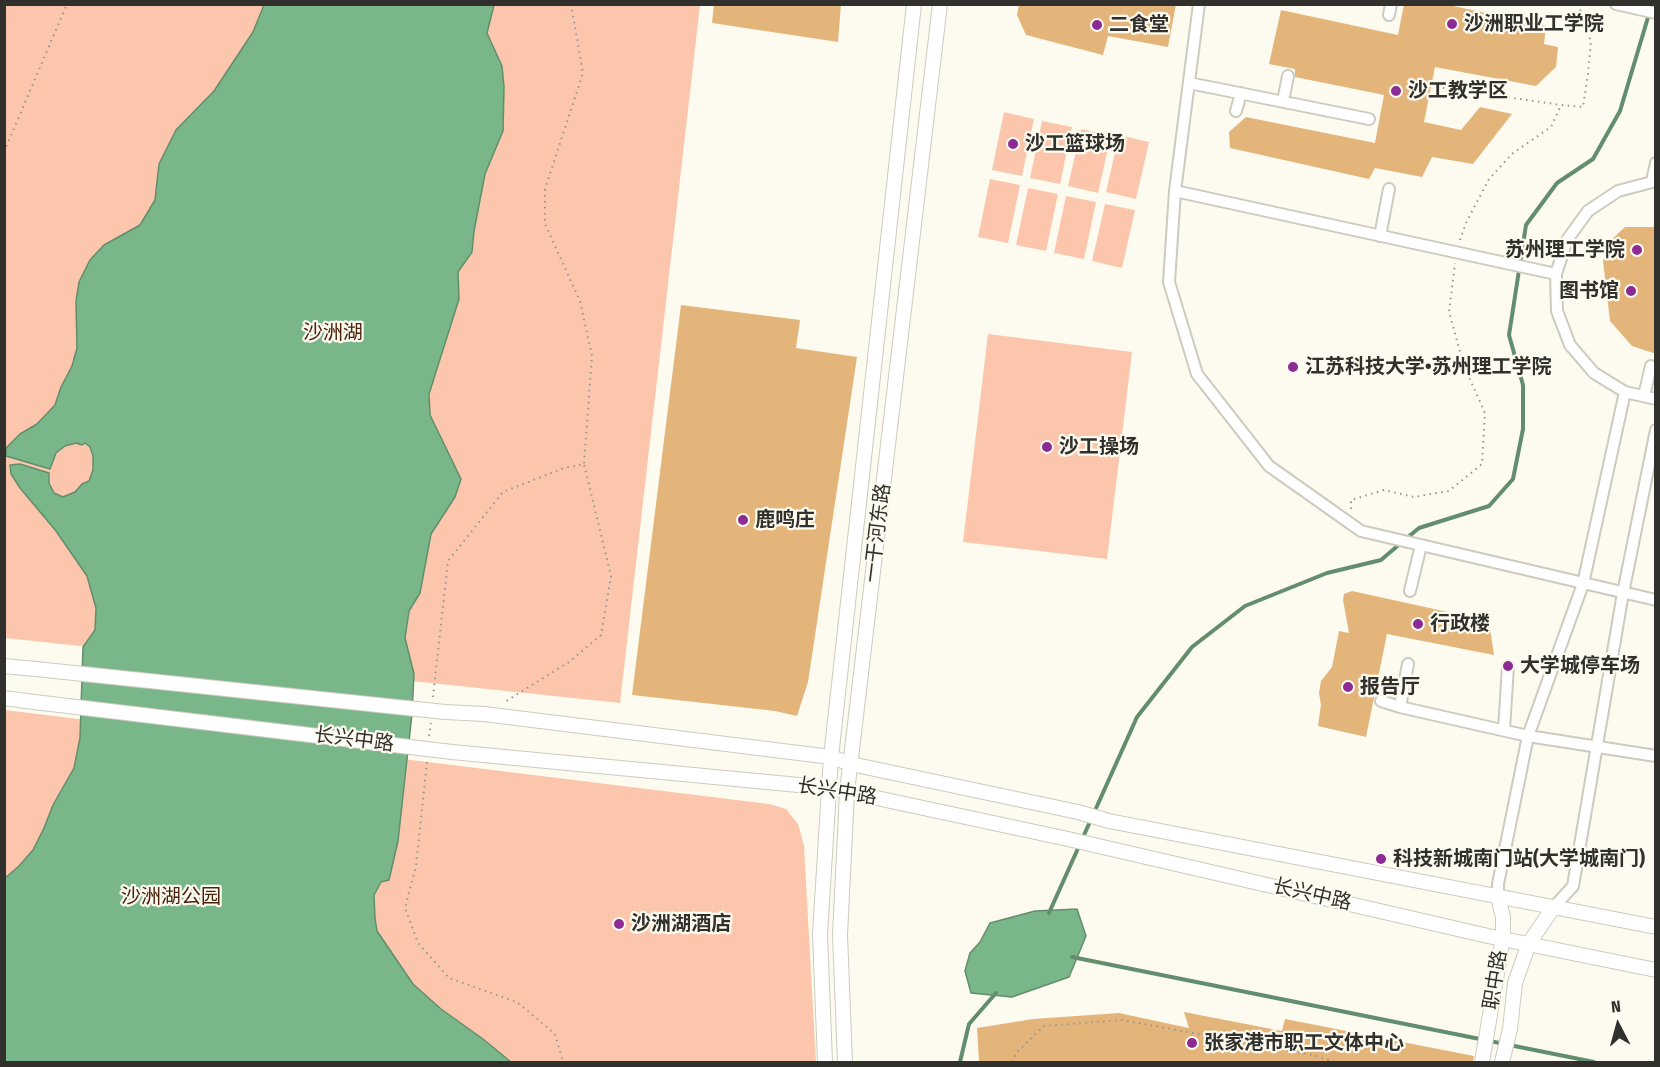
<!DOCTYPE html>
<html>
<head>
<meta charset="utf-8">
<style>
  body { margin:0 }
  #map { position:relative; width:1660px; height:1067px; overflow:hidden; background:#fdfbef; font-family:"Fira Sans Condensed",sans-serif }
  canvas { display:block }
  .frame { position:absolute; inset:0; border:6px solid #31302c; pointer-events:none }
  .north { position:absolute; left:1588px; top:995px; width:60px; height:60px; -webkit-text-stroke:4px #fdfbef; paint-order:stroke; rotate:354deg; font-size:16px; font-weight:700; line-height:24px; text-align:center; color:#31302c }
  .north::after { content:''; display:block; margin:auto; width:21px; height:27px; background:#31302c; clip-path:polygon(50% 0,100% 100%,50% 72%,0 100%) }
</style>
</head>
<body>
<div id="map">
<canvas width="1660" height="1067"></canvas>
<div class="frame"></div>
<div class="north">N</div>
</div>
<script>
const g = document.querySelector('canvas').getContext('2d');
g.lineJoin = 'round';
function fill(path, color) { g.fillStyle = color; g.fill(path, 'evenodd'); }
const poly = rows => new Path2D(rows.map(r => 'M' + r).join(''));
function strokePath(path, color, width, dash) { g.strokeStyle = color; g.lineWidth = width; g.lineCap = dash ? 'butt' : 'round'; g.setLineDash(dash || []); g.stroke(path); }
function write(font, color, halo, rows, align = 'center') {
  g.font = font + ' "Fira Sans Condensed","Noto Sans SC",sans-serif'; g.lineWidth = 4.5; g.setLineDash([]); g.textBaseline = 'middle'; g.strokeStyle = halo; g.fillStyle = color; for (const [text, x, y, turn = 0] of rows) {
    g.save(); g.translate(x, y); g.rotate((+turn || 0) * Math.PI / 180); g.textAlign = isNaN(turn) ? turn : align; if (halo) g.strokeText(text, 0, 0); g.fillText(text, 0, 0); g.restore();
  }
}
fill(poly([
  [5,5,700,5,620,703,5,638],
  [1004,112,1034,119,1022,176,992,170],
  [1042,121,1072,127,1060,184,1030,178],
  [1081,129,1111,135,1098,193,1068,186],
  [1119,135,1149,142,1136,199,1106,192],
  [990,179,1020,185,1008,243,978,237],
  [1028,188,1058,194,1046,251,1016,245],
  [1066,196,1096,202,1084,259,1054,253],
  [1105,204,1135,210,1122,268,1092,261],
  [988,334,1132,352,1107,559,963,542],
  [5,710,769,804,786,809,798,824,804,846,816,1062,5,1062]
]), '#fcc6ad');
const water = poly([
  [264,5,494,5,487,33,502,66,504,87,503,131,485,174,474,231,472,252,458,272,459,299,429,394,430,415,461,479,455,497,431,534,420,593,409,611,405,638,414,674,412,714,398,841,389,880,381,882,374,895,375,918,377,931,413,984,441,1009,483,1039,511,1062,5,1062,4,879,19,866,33,850,44,828,53,805,74,768,80,738,83,647,95,630,96,608,87,576,56,531,20,488,11,474,10,465,20,464,49,473,49,483,54,493,63,497,75,492,82,484,89,481,93,470,93,456,90,447,85,443,82,445,76,443,65,446,56,453,50,469,6,456,6,448,20,434,37,424,55,405,61,387,72,366,77,348,76,301,79,282,90,260,104,245,140,225,155,200,159,164,176,130,214,91,253,32,264,5],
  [1077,909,1086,936,1069,977,1012,997,971,993,965,971,970,953,980,942,990,923,1035,911,1077,909]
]);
fill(water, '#79b689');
strokePath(water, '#638e6d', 1.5);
strokePath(poly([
  [1407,538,1419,528,1489,506,1513,479,1523,429,1523,385,1509,335,1526,225,1557,183,1593,159,1620,111,1652,4],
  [1049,913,1137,717,1192,647,1245,606,1327,573,1381,560,1401,543],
  [1072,957,1594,1062],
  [960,1062,969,1024,996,993]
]), '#638e6d', 4);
fill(poly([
  [714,4,841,4,838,42,712,23],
  [1019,4,1176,4,1168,47,1108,36,1103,55,1026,35,1017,15],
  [1404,4,1444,4,1546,26,1544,44,1558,47,1556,67,1536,86,1435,67,1424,122,1461,130,1480,107,1512,114,1473,164,1432,157,1422,177,1375,168,1369,179,1230,148,1229,132,1246,117,1375,143,1384,95,1295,77,1295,69,1269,64,1281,10,1398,35],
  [1625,227,1656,227,1656,354,1632,346,1610,321,1603,261,1611,240],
  [681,305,800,320,796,348,857,357,808,682,797,716,775,711,632,695],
  [1352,591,1489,621,1494,655,1387,634,1366,737,1318,726,1321,705,1319,693,1321,681,1332,667,1339,631,1349,633,1343,600,1344,594],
  [1184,1012,1282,1031,1285,1019,1474,1056,1473,1062,979,1062,977,1028,1033,1019,1119,1013,1189,1028]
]), '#e4b57b');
const minor = poly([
  [1199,4,1175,191,1169,282,1197,374,1269,466,1361,531,1656,600],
  [1616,4,1656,13],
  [1389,15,1391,4],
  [1189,83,1369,119],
  [1283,101,1288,76],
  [1236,111,1241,93],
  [1652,181,1656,163],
  [1656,181,1618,191,1588,211,1567,240,1556,274,1557,311,1570,345,1594,373,1625,392,1656,399],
  [1175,191,1556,274],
  [1380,236,1389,189],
  [1644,396,1651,366],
  [1410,591,1421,545],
  [1381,701,1400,707,1528,736,1656,756],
  [1400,707,1408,664],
  [1504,730,1508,666],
  [1498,897,1498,884,1528,736,1583,584,1625,392],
  [1553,908,1573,886,1623,593,1656,430]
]);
const tertiary = poly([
  [4,666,36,669],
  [4,698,26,701],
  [445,712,484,714,831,757,851,764,1078,812,1109,821,1656,927],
  [452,752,830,788,1068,839,1488,936,1656,970],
  [825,1062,820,934,831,757,914,4],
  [845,1062,840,935,847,792,940,4],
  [1482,1062,1503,938,1503,917,1498,897],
  [1502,1062,1510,1029,1515,983,1529,943,1553,908]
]);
strokePath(minor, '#cdcbc0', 14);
strokePath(tertiary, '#cdcbc0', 16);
strokePath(poly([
  [571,4,583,73,545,189,545,224,580,301,592,356,584,464],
  [1431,86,1561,105],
  [4,152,67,4],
  [1460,240,1466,223,1489,179,1513,153,1551,127,1561,105,1583,107,1588,74,1591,41,1583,24,1579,4],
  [1351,509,1351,500,1384,490,1414,497,1449,491,1482,464,1485,413,1464,366,1449,312,1455,263],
  [433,697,448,561,503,492,564,468,584,464,611,576,601,635,569,662,503,703],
  [4,723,7,722],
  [429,736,431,723],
  [427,762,416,866,405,908,418,943,449,978,517,1002,555,1034,563,1062],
  [1012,1062,1017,1052,1044,1026,1122,1020,1313,1055,1335,1062]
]), '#97968e', 2, [1.5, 4.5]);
strokePath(minor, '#fff', 10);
strokePath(tertiary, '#fff', 14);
const tertiaryBridge = poly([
  [36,669,445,712],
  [26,701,452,752]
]);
strokePath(tertiaryBridge, '#cdcbc0', 16, []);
strokePath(tertiaryBridge, '#fff', 14);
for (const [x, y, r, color] of [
  [1452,24,6,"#8c2b93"],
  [1097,25,6,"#8c2b93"],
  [1396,91,6,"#8c2b93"],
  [1013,144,6,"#8c2b93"],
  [1637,250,6,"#8c2b93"],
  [1631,291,6,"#8c2b93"],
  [1293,367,6,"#8c2b93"],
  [1047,447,6,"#8c2b93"],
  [743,520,6,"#8c2b93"],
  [1418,624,6,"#8c2b93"],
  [1508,666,6,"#8c2b93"],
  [1348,687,6,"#8c2b93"],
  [1381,859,6,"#8c2b93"],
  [619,924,6,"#8c2b93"],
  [1192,1043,6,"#8c2b93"]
]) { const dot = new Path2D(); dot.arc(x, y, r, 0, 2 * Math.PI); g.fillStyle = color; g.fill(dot); strokePath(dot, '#fdfbef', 2); }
write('bold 20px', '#31302c', '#fdfbef', [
  ["沙洲职业工学院",1464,24],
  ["二食堂",1109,25],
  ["沙工教学区",1408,91],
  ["沙工篮球场",1025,144],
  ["苏州理工学院",1625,250,"right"],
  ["图书馆",1619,291,"right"],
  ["江苏科技大学•苏州理工学院",1305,367],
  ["沙工操场",1059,447],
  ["鹿鸣庄",755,520],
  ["行政楼",1430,624],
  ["大学城停车场",1520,666],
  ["报告厅",1360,687],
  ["科技新城南门站(大学城南门)",1393,859],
  ["沙洲湖酒店",631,924],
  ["张家港市职工文体中心",1204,1043]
], 'left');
write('20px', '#4d220c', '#fdfbef', [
  ["沙洲湖",333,333],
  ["沙洲湖公园",171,897]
]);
write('20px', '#31302c', '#fdfbef', [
  ["一干河东路",878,533,-83],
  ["长兴中路",354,740,7],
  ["长兴中路",837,792,9],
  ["长兴中路",1312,895,13],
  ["职中路",1496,980,-81]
]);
</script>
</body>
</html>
